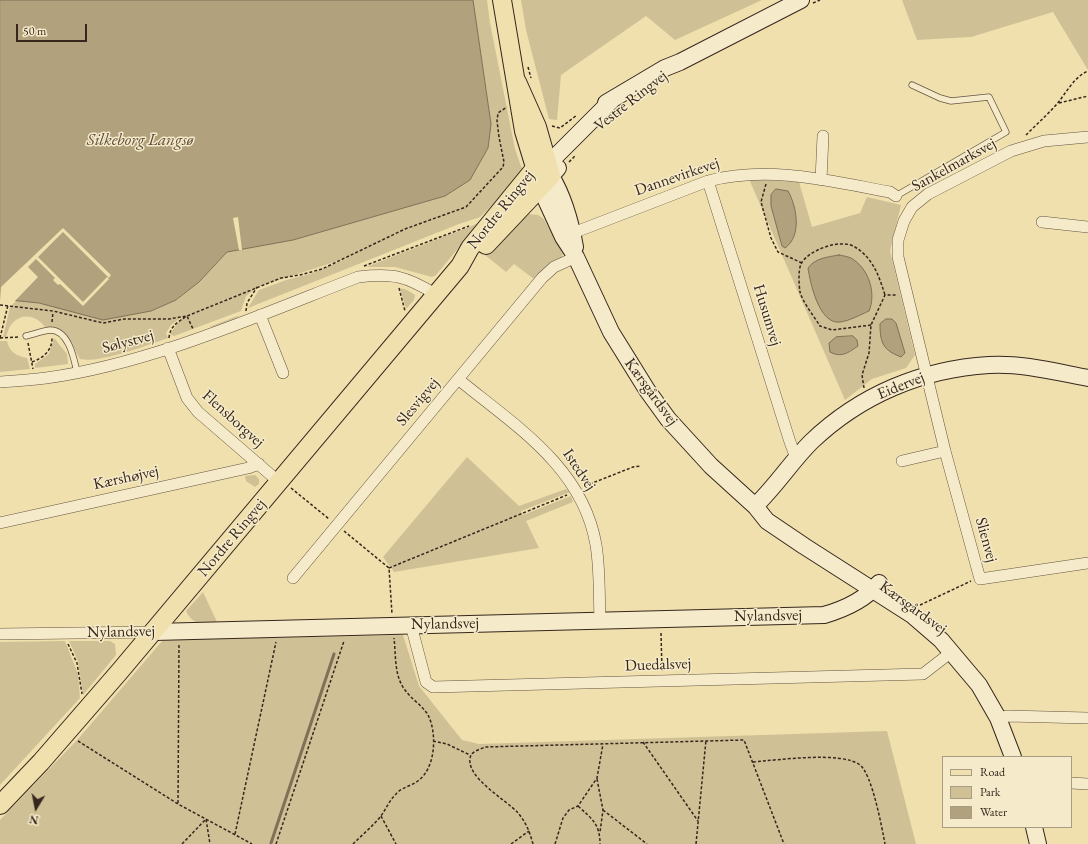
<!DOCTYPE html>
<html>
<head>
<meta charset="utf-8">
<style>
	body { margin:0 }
	#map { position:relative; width:1088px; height:844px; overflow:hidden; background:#f0e0ae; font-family:"EB Garamond",serif }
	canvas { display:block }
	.legend { position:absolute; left:942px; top:756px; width:130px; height:72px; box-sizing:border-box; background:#f5ebca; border:1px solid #a99c85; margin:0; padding:5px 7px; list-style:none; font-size:12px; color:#36261d }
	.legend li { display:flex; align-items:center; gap:8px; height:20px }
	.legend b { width:20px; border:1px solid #a99c85 }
	.north { position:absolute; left:16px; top:788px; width:40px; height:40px; -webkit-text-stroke:3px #f5ebca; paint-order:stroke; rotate:190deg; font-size:11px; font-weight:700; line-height:16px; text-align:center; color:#36261d }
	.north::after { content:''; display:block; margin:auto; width:14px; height:18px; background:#36261d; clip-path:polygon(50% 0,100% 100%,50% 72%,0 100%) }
	.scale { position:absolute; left:16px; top:24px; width:71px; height:18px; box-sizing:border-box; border:2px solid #36261d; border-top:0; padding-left:5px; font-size:12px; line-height:14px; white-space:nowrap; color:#36261d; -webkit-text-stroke:3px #f5ebca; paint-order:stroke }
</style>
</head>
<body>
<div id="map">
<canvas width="1088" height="844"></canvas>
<ul class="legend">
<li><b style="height:5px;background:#f0e0ae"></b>Road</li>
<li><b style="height:11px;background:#d0c095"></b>Park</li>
<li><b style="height:11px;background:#b1a17d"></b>Water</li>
</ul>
<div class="north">N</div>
<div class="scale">50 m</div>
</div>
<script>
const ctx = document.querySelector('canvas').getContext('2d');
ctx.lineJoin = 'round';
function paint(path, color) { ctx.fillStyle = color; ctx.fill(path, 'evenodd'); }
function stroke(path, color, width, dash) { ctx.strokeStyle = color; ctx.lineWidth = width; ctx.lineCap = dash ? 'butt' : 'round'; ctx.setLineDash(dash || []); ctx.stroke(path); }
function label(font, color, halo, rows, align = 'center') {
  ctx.font = font + ' "EB Garamond",serif'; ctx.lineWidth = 3; ctx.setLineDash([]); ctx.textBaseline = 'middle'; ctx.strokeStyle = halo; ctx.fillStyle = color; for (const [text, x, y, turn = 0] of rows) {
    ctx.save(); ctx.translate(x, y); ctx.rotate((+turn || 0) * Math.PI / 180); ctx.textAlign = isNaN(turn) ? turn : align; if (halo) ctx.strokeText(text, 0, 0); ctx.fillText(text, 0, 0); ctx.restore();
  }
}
const green = new Path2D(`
	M473,0H487L490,23L515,149L522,169L519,177L513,185L480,217L459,224L248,308L259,290L286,280L310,274L350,257L248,290L255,289L246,296L241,311L174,336L170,334L183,316L171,325L166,333L168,338C148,345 98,364 80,359L71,343L60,330L46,328C32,309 10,314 6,338L3,337L10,307L17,300L51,305L103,320L151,311L177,300L199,282L227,252L293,240L445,196L470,180L488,148L491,124Z
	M521,0H762L675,40L646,16L561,75L557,120L549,119L526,30Z
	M902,0H1088V70L1053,12L971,37L917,40Z
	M749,179L799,182L812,227L860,213L867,197L901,205L890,251L915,355L906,368L872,379L845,400Z
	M529,214L538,215L544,219L563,254L561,258L534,279L514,264L506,272L485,255L492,246Z
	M479,223L436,275L432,277L395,267H366Z
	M400,288L407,290L415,295L414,300L406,309Z
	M240,315C233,322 219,327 209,327Z
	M54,338L67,354L68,364L35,368V364L49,354Z
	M0,341H7C9,352 17,356 27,358L30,369L0,372Z
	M467,457L519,506L566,489L570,492L521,511L523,515L571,496L573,502L526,521L539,548L394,572L383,557Z
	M255,475L259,479V484L255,487L246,481L245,476Z
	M203,592L217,622C202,623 194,627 186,611Z
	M403,635L419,686L462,740L479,744L887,731L916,844H0V820L79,738L163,640Z
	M65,641L78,674L80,698L0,785V642Z
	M69,641H110L115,644L116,655L83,695L78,661Z`);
const water = new Path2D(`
	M0,0H473L491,124L488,148L470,180L445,196L293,240L227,252L199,282L176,300L151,311L103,320L39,303L0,299Z
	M776,189L788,191C797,207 802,236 785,248L782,246L771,206V195Z
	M839,255C844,256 851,257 854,260C870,271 876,295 869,311C860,315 849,321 840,322C819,325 810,282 808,268C815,258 828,257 839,255Z
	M886,319H892L896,323L905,353L901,357C883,350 880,343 880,324Z
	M853,336L857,340L858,346C848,353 841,358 830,352L829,343L836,337Z`);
const pier = new Path2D(`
	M238,217L242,250H239L233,218Z
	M63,228L111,275L109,278L63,232L38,257L83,302L107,277L109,279L83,306L60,284L58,285L53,280L55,278L36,259L28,267L38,277L14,302L0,301L1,287Z`);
const stream = new Path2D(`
	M271,843L334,654`);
const path = new Path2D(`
	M813,3L820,0
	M528,67L531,78
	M1059,103L1088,96
	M617,114L625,107
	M552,126L560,128L577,115
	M1026,135C1036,125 1047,115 1057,104C1066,93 1074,77 1088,71
	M569,162L576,155
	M766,184L761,202L771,238L778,252L802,263
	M364,266L469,226
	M399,288L405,311
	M0,305L53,311L103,323L124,319H169L187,316L193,329
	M246,311L247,303L257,287
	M52,322L53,312
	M871,325L832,330L820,326C814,316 803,303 800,292C799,285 798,271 801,264C808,250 841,238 855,247C873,258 879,276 885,295
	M0,338L20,337
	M0,338L8,305
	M169,338C170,326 178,322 187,316L281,278L300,275L322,269L405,229L466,207L503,167L504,162L499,137L497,121L498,113L507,107
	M28,343L33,369
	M32,362C43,358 52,351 52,338
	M864,388L862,375L869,353L871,325L885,295H896
	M585,486L633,467L641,466
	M291,488L329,519
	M344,531L389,568L392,614
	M389,568L567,495
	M920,605L971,581
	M661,633L662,671
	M68,644L77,663L82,694
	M78,741L178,804L252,844
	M433,741L447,744L470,755
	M643,742L698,821
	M753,762C778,760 842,751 860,765C872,774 882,828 885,844
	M597,779L603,810L600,832
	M178,803L179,643
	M578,806C592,819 600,824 600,844
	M603,810L647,844
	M381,816L396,844
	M235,834L276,642
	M182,844L206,819L210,844
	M276,844L344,641
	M353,844C362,835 373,826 381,816C386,809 389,801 396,794C402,787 412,786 419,780C436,767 437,732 428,715C422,705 411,699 405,690C394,676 396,655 394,638
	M511,844L529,831
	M533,844C530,833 526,822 518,813C507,800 462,776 471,755C473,751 481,749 485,747L744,740L784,844
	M555,844L563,818L569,810L578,806L597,778L603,744
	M696,844L706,740`);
const lane = new Path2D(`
	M896,196L1006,132L989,97L951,101L940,98L912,85
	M26,336C34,334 42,331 50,330C69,330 74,359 77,372`);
const street = new Path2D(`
	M1088,137L1044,141L1011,151L928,194L912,207L904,221L898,240V257L945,451L980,579L1088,563
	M821,180L823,136
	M708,181L790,442L796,458
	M1042,222L1088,227
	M573,233L708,181C769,165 830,181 890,192L896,196
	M260,315L283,373
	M168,348L187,398L198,412L279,482
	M458,379C514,425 583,467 596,545C600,569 599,595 600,620
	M0,382C15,381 30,380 46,378C150,364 260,315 358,277C393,273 406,276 435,294
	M902,461L945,451
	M0,523L248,468L259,464
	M293,578L542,278L554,267L576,257
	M411,625L426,682L433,687L923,674L945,657
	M0,634L154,632
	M998,718L1008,716L1088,718
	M1071,783L1088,784`);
const secondary = new Path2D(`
	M614,98L556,156L548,165L540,187L563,237L576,257L611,332L647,390L668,419L711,466L755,506L767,521L804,546L912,615L941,640L979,685L998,718L1013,757
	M606,103L665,68L680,62L801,0
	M558,168L551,176C563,196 571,224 575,247
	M755,506C776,486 791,462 811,442C860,395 922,369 989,365C1022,363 1056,372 1088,378
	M154,632L824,615C845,609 865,600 879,583
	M1034,827L1038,844`);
const primary = new Path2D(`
	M502,0L524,131L538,177
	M486,245L551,176L537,127L517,82
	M0,805L41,762L120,671L460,266L470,248L545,156`);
const streetNames = [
	["Vestre Ringvej",631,101,-38],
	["Sankelmarksvej",954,165,-29],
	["Dannevirkevej",677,177,-19],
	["Nordre Ringvej",501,210,-51],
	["Husumvej",767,315,73],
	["Sølystvej",128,342,-15],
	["Eidervej",901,386,-22],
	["Kærsgårdsvej",651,392,54],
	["Slesvigvej",418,402,-50],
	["Flensborgvej",233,419,42],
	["Istedvej",579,470,56],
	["Kærshøjvej",126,478,-12],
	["Nordre Ringvej",232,538,-50],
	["Slienvej",986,540,75],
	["Kærsgårdsvej",913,608,36],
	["Nylandsvej",768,616,-1],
	["Nylandsvej",445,624,-1],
	["Nylandsvej",121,632,-1],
	["Duedalsvej",658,665,-2]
];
const waterNames = [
	["Silkeborg Langsø",140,140]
];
paint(green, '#d0c095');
paint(water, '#b1a17d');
stroke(water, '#807057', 1);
paint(pier, '#f0e0ae');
stroke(stream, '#807057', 3);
stroke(lane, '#645441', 7);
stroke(street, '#645441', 12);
stroke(secondary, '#36261d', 18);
stroke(primary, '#36261d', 20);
stroke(path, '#36261d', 1.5, [3, 2]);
stroke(lane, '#f5ebca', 5.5);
stroke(street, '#f5ebca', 11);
stroke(secondary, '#f5ebca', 16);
stroke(primary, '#f0e0ae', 18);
label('16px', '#36261d', '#f5ebca', streetNames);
label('italic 17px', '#5b4b3a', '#f5ebca', waterNames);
</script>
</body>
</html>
